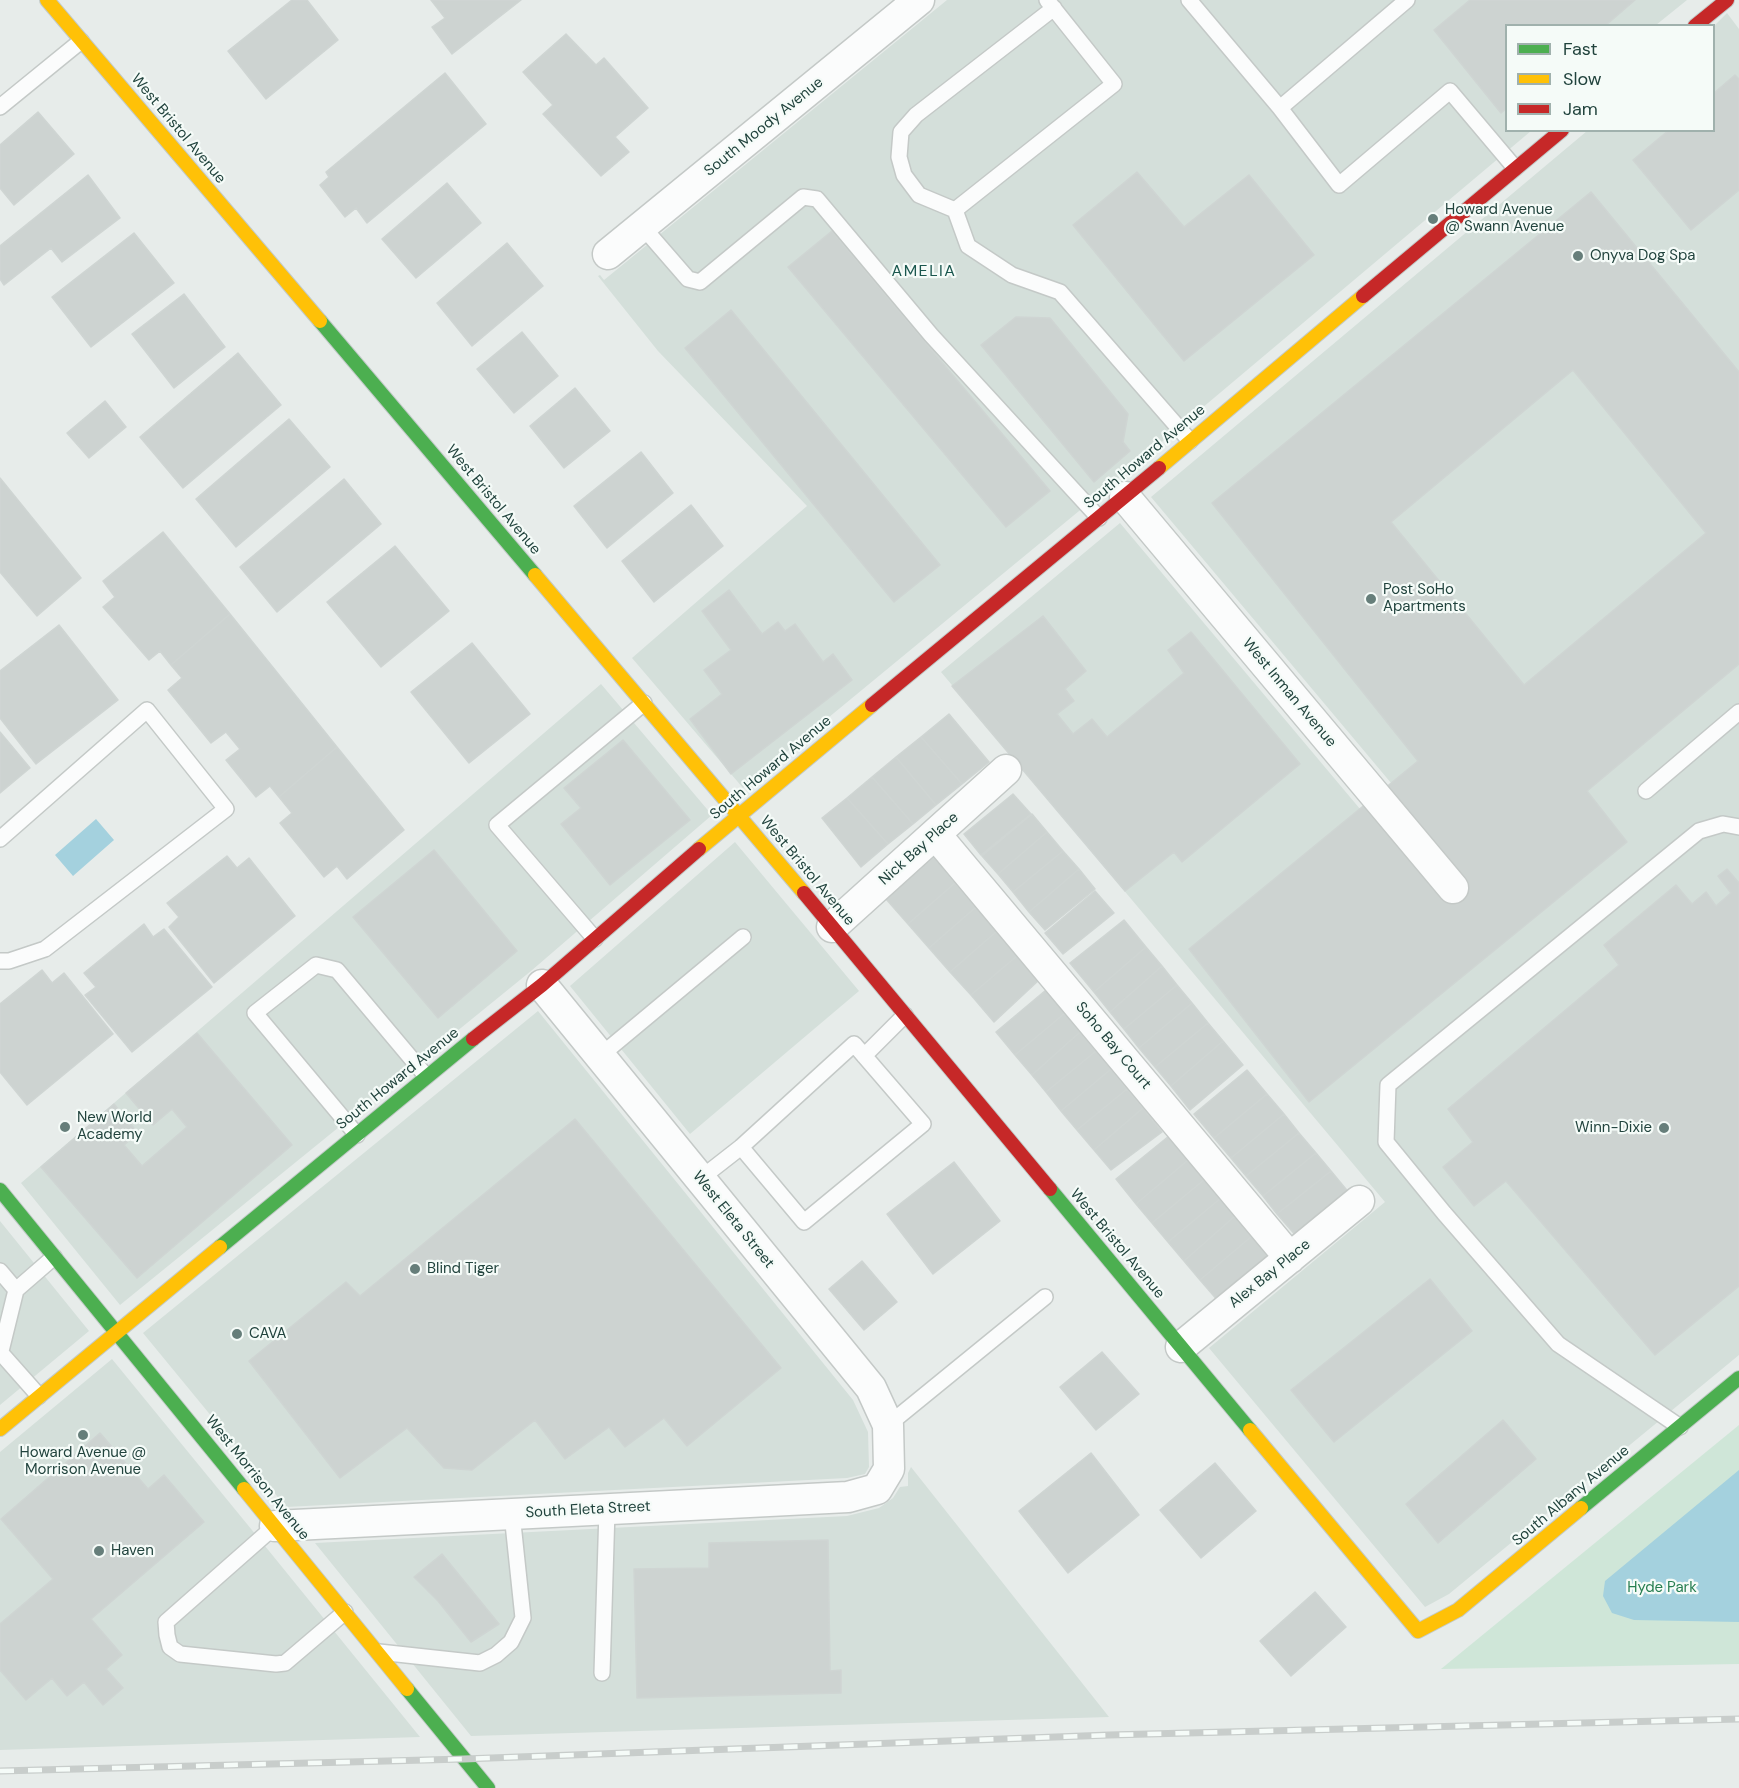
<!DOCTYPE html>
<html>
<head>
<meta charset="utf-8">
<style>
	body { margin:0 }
	#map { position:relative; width:1739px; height:1788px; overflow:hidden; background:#e7ecea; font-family:"DM Sans",sans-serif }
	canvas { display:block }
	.legend { position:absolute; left:1505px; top:24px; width:210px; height:108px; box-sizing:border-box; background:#f5fbf8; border:2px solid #a0b1ad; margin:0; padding:8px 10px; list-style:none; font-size:18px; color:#21433d }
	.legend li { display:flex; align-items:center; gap:12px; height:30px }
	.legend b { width:30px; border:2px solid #a0b1ad }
</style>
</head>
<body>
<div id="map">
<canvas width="1739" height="1788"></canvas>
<ul class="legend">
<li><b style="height:8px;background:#4caf50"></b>Fast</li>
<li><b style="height:8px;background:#ffc107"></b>Slow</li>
<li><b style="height:8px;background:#c62828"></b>Jam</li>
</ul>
</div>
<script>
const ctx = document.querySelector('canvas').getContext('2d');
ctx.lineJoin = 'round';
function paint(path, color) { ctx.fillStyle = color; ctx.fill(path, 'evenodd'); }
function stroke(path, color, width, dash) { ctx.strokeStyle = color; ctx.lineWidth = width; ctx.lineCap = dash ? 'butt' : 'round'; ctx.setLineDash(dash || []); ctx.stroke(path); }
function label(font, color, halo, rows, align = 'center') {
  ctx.font = font + ' "DM Sans",sans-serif'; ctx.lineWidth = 4.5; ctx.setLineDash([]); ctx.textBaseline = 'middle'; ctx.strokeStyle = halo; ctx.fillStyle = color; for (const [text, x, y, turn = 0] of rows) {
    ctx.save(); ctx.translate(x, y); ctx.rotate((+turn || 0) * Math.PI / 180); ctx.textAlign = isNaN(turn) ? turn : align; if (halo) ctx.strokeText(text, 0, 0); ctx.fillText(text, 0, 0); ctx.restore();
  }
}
const built = new Path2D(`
	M947,0H1687L1656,25L1506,26V130L1531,131L1113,483L743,788L632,658L807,506L658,351L598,276L600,275L604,280Z
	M1727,13L1739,29V1355L1449,1594L1425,1607L1209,1348L1385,1202L941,672L1120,523L1449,915L1480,889L1151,497L1587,131L1714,130V26Z
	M601,684L712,815L531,971L120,1305L21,1183Z
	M735,842L859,991L690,1134L570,986Z
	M538,1011L853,1400L868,1432L869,1467L865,1474L847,1478L286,1507L143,1333Z
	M0,1221L89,1331L0,1405Z
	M112,1359L256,1535L255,1546H265L420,1737L0,1750V1452Z
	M911,1467L1109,1717L471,1736L315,1543L847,1516L879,1508L893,1498L900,1487L908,1486V1473Z`);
const green = new Path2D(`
	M1739,1425V1664L1441,1669Z`);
const water = new Path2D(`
	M96,819L114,840L73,876L55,855Z
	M1739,1470V1622L1634,1620L1612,1613L1603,1596L1605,1581Z`);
const building = new Path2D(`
	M292,0H307L338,40L266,99L228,51Z
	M431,0H521L452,54L432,27L445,18Z
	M1470,0H1635L1605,26H1506V109L1501,113L1434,30Z
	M566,34L596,65L604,58L648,108L615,137L629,152L601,176L543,114L553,105L523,72Z
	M445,73L486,124L367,223L356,208L345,217L320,185L329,177L326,172Z
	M1735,75L1739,79V190L1691,230L1633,160L1669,130H1714V93Z
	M38,112L74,154L14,205L0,188V145Z
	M1137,172L1184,227L1249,175L1314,255L1184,361L1073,225Z
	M88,175L120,218L62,262L51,248L4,285L0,279V246Z
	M447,183L481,223L416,278L382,239Z
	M1591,192L1739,372V664L1587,791L1627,842L1309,1102L1189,949L1418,761L1212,503ZM1573,370L1706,533L1524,685L1391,522Z
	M832,231L1050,491L1006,527L788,267Z
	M134,233L174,283L91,347L52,297Z
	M507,243L543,286L472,346L437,303Z
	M184,294L225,347L174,388L132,334Z
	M731,310L940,565L894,602L685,348Z
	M1016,317L1050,318L1128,414L1123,442L1130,451L1094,482L981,345Z
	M522,332L558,376L514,413L477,369Z
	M238,353L281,405L183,488L140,437Z
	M575,388L610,431L564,468L530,426Z
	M105,401L126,427L89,458L67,433Z
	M289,419L330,467L236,547L196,499Z
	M641,452L673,493L607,548L574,506Z
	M0,478L81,578L37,616L0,572Z
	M344,479L381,524L277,612L240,567Z
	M691,505L723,546L654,602L622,561Z
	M163,532L230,614L171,665L160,651L149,660L103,607L115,597L103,581Z
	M395,546L449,611L381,667L327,602Z
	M729,590L762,634L778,622L785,631L795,624L823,662L833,654L852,680L731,774L690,719L722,694L704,670L731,650L702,611Z
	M230,614L337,747L279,797L270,786L256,797L226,760L240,749L226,732L211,743L168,690L182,678L171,665Z
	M1043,616L1086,671L1065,689L1074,701L1057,714L1073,734L1092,719L1107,737L1184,673L1168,650L1191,632L1300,764L1182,862L1174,852L1125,891L952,686Z
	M59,625L118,700L36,764L0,718V671Z
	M472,643L530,714L469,763L411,692Z
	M949,714L989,762L962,784L921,737Z
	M0,732L30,768L0,793Z
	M921,737L962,784L936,805L896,757Z
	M623,740L690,820L610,885L561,824L581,808L564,788Z
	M337,747L404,830L347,879L337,866L324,877L280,823L292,813L279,797Z
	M896,757L936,805L913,824L872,777Z
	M872,777L913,824L888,844L847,798Z
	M1013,794L1031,814L981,855L964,834Z
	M847,798L888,844L861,867L822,818Z
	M1032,814L1047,832L998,874L982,856Z
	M1047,832L1063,851L1013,892L998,874Z
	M434,850L517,951L438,1018L353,917Z
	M1063,851L1079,869L1029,912L1013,892Z
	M227,856L237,868L249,858L295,916L214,983L169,927L179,917L167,903Z
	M934,857L955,883L908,924L886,899Z
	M1079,869L1095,889L1045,930L1029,912Z
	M1727,869L1739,883V1286L1655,1355L1506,1181L1474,1206L1443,1167L1473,1142L1448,1109L1619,965L1604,945L1676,885L1692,904L1706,892L1716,906L1731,893L1718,876Z
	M955,883L976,907L929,948L908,924Z
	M1095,891L1114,913L1063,954L1045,933Z
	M976,907L997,931L950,972L929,948Z
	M1124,920L1146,947L1094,992L1070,963Z
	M144,924L153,937L164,929L212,987L132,1052L85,995L96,987L84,973Z
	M997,931L1018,955L971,995L950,972Z
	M1146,947L1162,966L1110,1012L1094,992Z
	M1018,955L1039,980L994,1022L971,995Z
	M1162,966L1177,985L1124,1029L1110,1012Z
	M42,970L52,983L64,973L113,1034L27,1105L0,1072V1004Z
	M1177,985L1192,1003L1139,1048L1124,1029Z
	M1046,990L1065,1013L1015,1055L996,1032Z
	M1192,1003L1208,1023L1155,1067L1139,1048Z
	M1065,1013L1080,1032L1032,1075L1015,1055Z
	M1208,1023L1223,1041L1171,1086L1155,1067Z
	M1080,1032L1096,1051L1046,1092L1032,1075Z
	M197,1033L292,1145L137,1278L41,1167L114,1104L138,1133L124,1145L142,1166L187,1127L172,1109L153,1125L126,1093Z
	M1223,1041L1243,1065L1190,1110L1171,1086Z
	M1096,1051L1111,1069L1061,1111L1046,1092Z
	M1111,1069L1127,1089L1077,1130L1061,1111Z
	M1247,1070L1267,1094L1214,1138L1194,1114Z
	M1127,1089L1143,1108L1094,1150L1077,1130Z
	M1267,1094L1284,1114L1231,1158L1214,1138Z
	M1143,1108L1162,1132L1111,1170L1094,1150Z
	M1284,1114L1299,1133L1246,1176L1231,1158Z
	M575,1119L781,1368L687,1446L664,1418L625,1447L609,1427L565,1459L535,1420L472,1470L444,1468L407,1428L340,1478L249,1361L346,1282L360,1296Z
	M1299,1133L1316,1153L1263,1196L1246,1176Z
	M1169,1136L1188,1160L1136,1204L1116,1179Z
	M1316,1153L1331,1171L1277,1214L1263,1196Z
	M1188,1160L1205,1179L1152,1223L1136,1204Z
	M954,1162L1000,1221L933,1274L887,1214Z
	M1331,1171L1350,1194L1298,1238L1277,1214Z
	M1205,1179L1221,1198L1168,1242L1152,1223Z
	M1221,1198L1235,1216L1184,1261L1168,1242Z
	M1235,1216L1252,1236L1200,1280L1184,1261Z
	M1252,1236L1271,1259L1219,1302L1200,1280Z
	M862,1261L897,1302L864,1330L829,1289Z
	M1430,1279L1472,1331L1334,1442L1291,1390Z
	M1102,1352L1139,1394L1096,1430L1060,1387Z
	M1503,1420L1536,1459L1438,1543L1406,1504Z
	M100,1433L148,1489L164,1475L204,1522L91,1619L122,1655L106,1669L123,1688L103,1705L84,1682L67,1696L52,1678L26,1700L0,1670V1624L53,1579L1,1519Z
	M1091,1453L1139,1515L1068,1573L1019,1511Z
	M1215,1463L1256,1511L1201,1558L1160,1510Z
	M828,1540L830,1671L841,1670V1693L637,1698L634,1569L709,1568V1543Z
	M442,1554L499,1624L471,1642L438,1601L414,1577Z
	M1315,1592L1346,1627L1291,1676L1260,1641Z`);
const lane = new Path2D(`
	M1047,0L1114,84L955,210L968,246L1012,275L1060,292L1190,441
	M1189,0L1280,108L1407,0
	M0,107L81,41
	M1280,108L1339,185L1450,91L1515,168
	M955,210L919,195L904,175L899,157L901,132L916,115L1054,8
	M642,226L688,279L700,282L803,197L817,199L931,335L1099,518
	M1646,791L1739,712
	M0,839L147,710L226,809L45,949L9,961H0
	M595,939L497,825L644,703
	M600,1056L743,937
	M864,1056L905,1015
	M357,1135L255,1013L316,965L337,970L426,1076
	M700,1179L741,1147L854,1044L923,1124L804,1222L741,1147
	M0,1271L16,1290
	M1,1351L16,1290L54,1257
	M0,1352L39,1396
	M888,1425L1045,1297
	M1680,1427L1558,1344L1444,1213L1386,1142L1388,1085L1699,831L1723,824L1739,827
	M275,1526L166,1622L167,1635L170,1647L180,1654L276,1664L285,1663L345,1612
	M379,1652L480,1663L496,1655L511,1642L523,1618L512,1514
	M602,1673L607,1510`);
const street = new Path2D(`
	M608,254L919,0
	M1125,497L1453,888
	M936,835L1290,1258
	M832,927L1006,770
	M1181,1347L1359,1201
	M275,1526L848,1497L877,1489L889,1469L888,1425L871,1388L542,985`);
const fast = new Path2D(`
	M320,321L535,575
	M1050,1189L1250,1430
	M0,1190L244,1489
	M220,1247L473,1039
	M1581,1508L1739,1378
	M407,1689L488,1788`);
const slow = new Path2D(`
	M47,0L320,321
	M1159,468L1363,296
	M535,575L804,893
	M699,849L872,705
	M0,1429L220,1247
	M1250,1430L1418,1631L1458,1610L1581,1508
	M244,1489L407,1689`);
const jam = new Path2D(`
	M1695,26L1727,0
	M1363,296L1562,130
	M872,705L1159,468
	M804,893L1050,1189
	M473,1039L542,985L699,849`);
const rail = new Path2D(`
	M0,1771L464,1759L1109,1735L1739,1719`);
const markers = [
	[1433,219,6,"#667e7a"],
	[1578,256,6,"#667e7a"],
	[1371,599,6,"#667e7a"],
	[65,1127,6,"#667e7a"],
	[1664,1128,6,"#667e7a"],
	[415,1269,6,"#667e7a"],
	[237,1334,6,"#667e7a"],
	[83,1435,6,"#667e7a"],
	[99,1551,6,"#667e7a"]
];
const streetNames = [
	["South Moody Avenue",764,127,-39],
	["West Bristol Avenue",178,129,50],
	["South Howard Avenue",1145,457,-40],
	["West Bristol Avenue",493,500,50],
	["West Inman Avenue",1289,693,50],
	["South Howard Avenue",771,768,-40],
	["Nick Bay Place",919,849,-42],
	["West Bristol Avenue",807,871,50],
	["Soho Bay Court",1113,1046,50],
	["South Howard Avenue",398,1079,-39],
	["West Eleta Street",733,1220,51],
	["West Bristol Avenue",1117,1244,50],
	["Alex Bay Place",1270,1274,-39],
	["West Morrison Avenue",257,1478,51],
	["South Albany Avenue",1571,1496,-40],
	["South Eleta Street",588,1510,-3]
];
const poiNames = [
	["Howard Avenue",1445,210],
	["@ Swann Avenue",1445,227],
	["Onyva Dog Spa",1590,256],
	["Post SoHo",1383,590],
	["Apartments",1383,607],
	["New World",77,1118],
	["Academy",77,1135],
	["Winn-Dixie",1652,1128,"right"],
	["Blind Tiger",427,1269],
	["CAVA",249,1334],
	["Howard Avenue @",83,1453,"center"],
	["Morrison Avenue",83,1470,"center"],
	["Haven",111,1551]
];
const parkNames = [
	["Hyde Park",1662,1588]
];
const neighbourhoodNames = [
	["AMELIA",924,272]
];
paint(built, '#d4dfda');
paint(green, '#cfe6d8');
paint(water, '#a4d1de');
paint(building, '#cdd3d1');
stroke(building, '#cfd5d3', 1.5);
stroke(lane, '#c4c9c7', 18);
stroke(street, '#c4c9c7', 33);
stroke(fast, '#c2cac8', 16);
stroke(slow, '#c2cac8', 16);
stroke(jam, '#c2cac8', 16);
stroke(lane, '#fbfcfc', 15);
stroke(street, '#fbfcfc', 30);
stroke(fast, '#4caf50', 14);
stroke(slow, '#ffc107', 14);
stroke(jam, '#c62828', 14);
stroke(rail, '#c8cdcb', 7);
stroke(rail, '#f5fbf8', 4.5, [14]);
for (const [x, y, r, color] of markers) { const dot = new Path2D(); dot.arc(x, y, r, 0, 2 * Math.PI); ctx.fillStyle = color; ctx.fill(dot); stroke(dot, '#f5fbf8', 2); }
label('15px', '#21433d', '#f5fbf8', streetNames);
label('15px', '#21433d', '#f5fbf8', poiNames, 'left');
label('15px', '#267e50', '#f5fbf8', parkNames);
ctx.letterSpacing = '1.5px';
label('16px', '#1a574e', '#f5fbf8', neighbourhoodNames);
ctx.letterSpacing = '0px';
</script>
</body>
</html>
